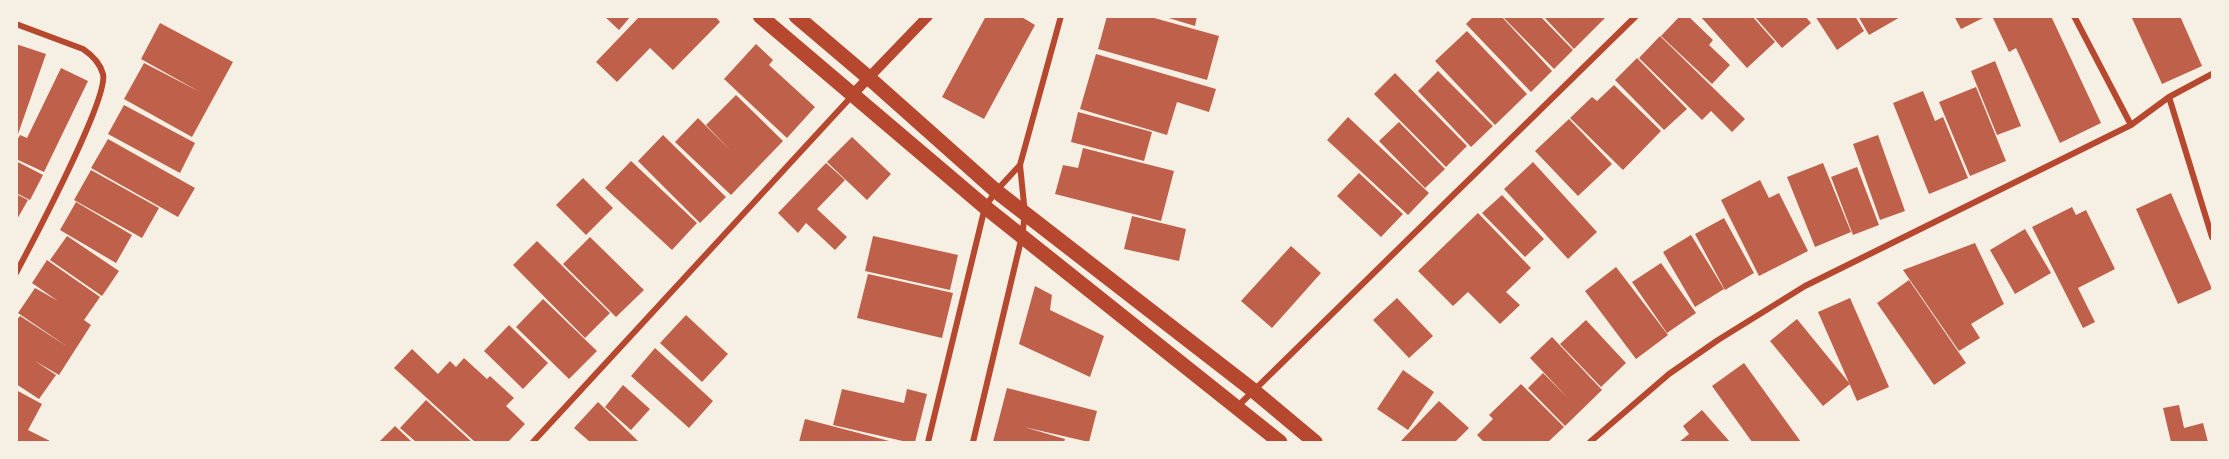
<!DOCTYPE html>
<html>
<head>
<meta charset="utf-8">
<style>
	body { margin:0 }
	#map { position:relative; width:2229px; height:459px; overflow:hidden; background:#f6efe4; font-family:"Work Sans",sans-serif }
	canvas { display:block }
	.frame { position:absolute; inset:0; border:18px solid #f6efe4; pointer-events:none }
</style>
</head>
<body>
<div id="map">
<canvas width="2229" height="459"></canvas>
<div class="frame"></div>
</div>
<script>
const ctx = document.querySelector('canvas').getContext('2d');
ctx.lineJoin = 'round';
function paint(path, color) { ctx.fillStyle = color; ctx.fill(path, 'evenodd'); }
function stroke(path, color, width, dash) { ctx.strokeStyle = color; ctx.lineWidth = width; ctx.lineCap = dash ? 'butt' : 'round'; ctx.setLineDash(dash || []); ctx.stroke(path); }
const building = new Path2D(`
	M604,16H631L619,30Z
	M640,16H715L720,22L673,70L650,48L617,82L596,62Z
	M986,16H1020L1035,25L984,119L942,97Z
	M1107,16H1147L1219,36L1207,80L1098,49Z
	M1162,16H1197L1195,26Z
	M1474,16H1501L1552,71L1531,92L1466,24Z
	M1502,16H1540L1573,50L1554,69Z
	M1543,16H1607L1574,49Z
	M1680,16H1688L1713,40L1709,45L1730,65L1712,84L1661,36Z
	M1700,16H1752L1775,42L1747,68Z
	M1754,16H1805L1811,23L1782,48Z
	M1815,16H1855L1864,31L1837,50Z
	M1858,16H1902L1869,35Z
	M1954,16H1987L1961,29Z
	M1992,16H2051L2101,123L2060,143L2016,48L2009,52Z
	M2131,16H2180L2202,66L2162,84Z
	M160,23L233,62L192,137L124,99L144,63L200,92L141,59Z
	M1467,31L1527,94L1495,125L1435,61Z
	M1660,36L1745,119L1732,132L1711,111L1702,120L1639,58Z
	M16,44L46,54L17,137H16Z
	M756,44L773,60L769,65L815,107L787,138L724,79Z
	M1096,54L1216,89L1209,112L1177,102L1167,135L1080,109Z
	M1637,58L1687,109L1664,130L1615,80Z
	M1995,61L2021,126L1997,135L1971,71Z
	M61,68L88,81L44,172L16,159V142L20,135L27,138Z
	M1438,71L1493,126L1471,147L1418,91Z
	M1395,73L1467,146L1446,167L1374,94Z
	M1614,85L1661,131L1623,170L1570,118L1592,97L1597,101Z
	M1976,87L2006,161L1970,176L1939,102Z
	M1923,91L1935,121L1943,117L1968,178L1929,194L1893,103Z
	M736,95L783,141L731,195L675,142L698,118L731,151L706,125Z
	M124,105L195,143L180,173L108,134Z
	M1078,112L1152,132L1144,161L1071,142Z
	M1348,117L1429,193L1408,215L1327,140Z
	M1569,119L1612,164L1578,196L1535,151Z
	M1399,122L1445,169L1425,188L1379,141Z
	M663,135L726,197L700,223L638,161Z
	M1878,135L1905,211L1880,220L1853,144Z
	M852,137L891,174L867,200L827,162Z
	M108,139L195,188L178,217L91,168Z
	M1083,148L1174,171L1161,221L1055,194L1063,165L1078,168Z
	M16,161L43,175L30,200L16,193Z
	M631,161L697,223L672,250L605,188Z
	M1533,162L1597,232L1568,259L1504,189Z
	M826,163L845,180L817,209L847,237L835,250L806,223L798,233L778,213Z
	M1823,163L1851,232L1815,247L1787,177Z
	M1857,167L1879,225L1853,235L1831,177Z
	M91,170L159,208L142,238L74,200Z
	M1359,173L1403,214L1381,237L1337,196Z
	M583,178L613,208L586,235L556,205Z
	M1760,180L1769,198L1779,193L1808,251L1759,276L1721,200Z
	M2171,193L2212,289L2178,304L2136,209Z
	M16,194L28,200L16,221Z
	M1502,195L1544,239L1525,257L1482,213Z
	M76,202L132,235L116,263L60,230Z
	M2072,207L2076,215L2086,210L2115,269L2078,288L2095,322L2083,328L2032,227Z
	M1478,213L1531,268L1506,292L1520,305L1500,324L1468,292L1453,306L1418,271Z
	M1132,216L1186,229L1179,261L1124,249Z
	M1724,218L1754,273L1725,290L1695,234Z
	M2025,229L2051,273L2015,294L1990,250Z
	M1691,235L1724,289L1695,307L1663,252Z
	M67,236L119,271L102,296L50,260Z
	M873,236L958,255L950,290L865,271Z
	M590,237L644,290L616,317L563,264Z
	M537,241L610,313L585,338L513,265Z
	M1975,243L2004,304L1971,324L1980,338L1959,351L1903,270Z
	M1291,246L1321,273L1272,328L1241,301Z
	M47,260L100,297L84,320L91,325L59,375L35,361L56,375L39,399L16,384V321L20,316L68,347L18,313L35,288L58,301L32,283Z
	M1661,263L1696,313L1667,333L1632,282Z
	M1616,267L1668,335L1636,359L1585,291Z
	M868,274L953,293L942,338L857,318Z
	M1909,280L1966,363L1934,385L1877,303Z
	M1035,286L1052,295L1050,310L1104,336L1090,377L1019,344Z
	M1397,298L1433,336L1409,358L1373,320Z
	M1850,298L1889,387L1857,401L1818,312Z
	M543,299L597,351L569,379L516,327Z
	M686,315L728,354L702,382L660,343Z
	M1797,319L1850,384L1823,406L1770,341Z
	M1586,320L1626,363L1601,387L1560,344Z
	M509,325L548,363L523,389L484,351Z
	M1552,337L1602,390L1565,426L1528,388L1543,373L1568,398L1530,358Z
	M655,348L713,401L689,428L631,376Z
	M412,349L438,374L450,361L456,367L464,358L487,379L490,376L514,398L506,406L525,424L508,442H475L394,368Z
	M1744,363L1801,442H1752L1712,386Z
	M1403,370L1434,392L1408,430L1377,409Z
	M1521,384L1564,427L1548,442H1484L1477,435L1493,419L1489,415Z
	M623,385L650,409L631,430L605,407Z
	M1007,388L1097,411L1089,442L1024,427L1065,439L1064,442H993Z
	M842,389L904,403L907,389L927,394L915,442H907L833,425Z
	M16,390L42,404L28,430L52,442H16Z
	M426,400L472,442H416L400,428Z
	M1439,401L1469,428L1455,442H1400Z
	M598,402L639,442H590L574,428Z
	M2179,405L2184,428L2203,423L2208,442H2171L2163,408Z
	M1702,410L1730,442H1679L1689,434L1683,426Z
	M805,419L893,442H799Z
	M395,426L412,442H379Z`);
const minor = new Path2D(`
	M2074,16L2131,125
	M16,24L83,49C92,55 100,63 103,74C109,98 32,243 16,273
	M2169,97L2212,237
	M1238,406L1636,16
	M533,442L852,96
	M928,442L985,207L996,191L1020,165
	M973,442L1022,236L1025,214L1020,165L1061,16
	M1590,442L1669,374L1718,340L1805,286L2131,125L2169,97L2212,74`);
const tertiary = new Path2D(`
	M853,94L928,16`);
const primary = new Path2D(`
	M760,16L985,207L1280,442
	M796,16L869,78L996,191L1254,391L1315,442`);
paint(building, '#bf614a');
stroke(minor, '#b5482f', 6);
stroke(tertiary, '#b5482f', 10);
stroke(primary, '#b5482f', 15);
</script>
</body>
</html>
